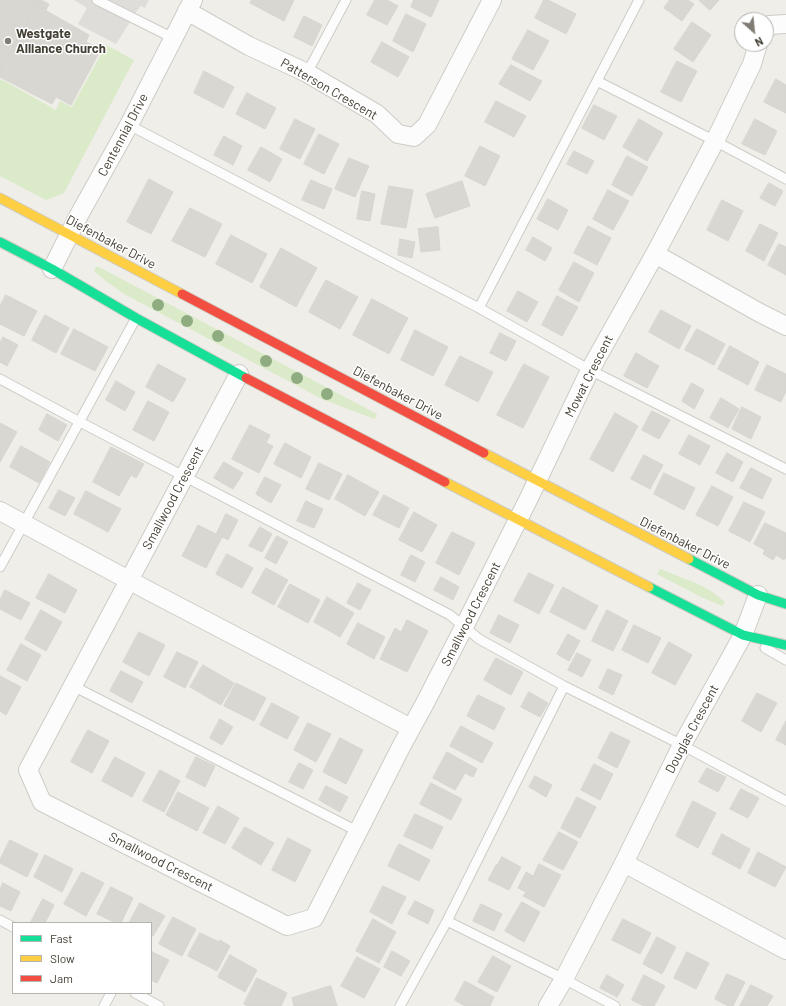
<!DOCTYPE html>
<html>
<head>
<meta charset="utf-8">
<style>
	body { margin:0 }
	#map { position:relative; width:786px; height:1006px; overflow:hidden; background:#efeee9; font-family:Barlow,sans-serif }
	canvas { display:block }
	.legend { position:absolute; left:12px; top:922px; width:140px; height:72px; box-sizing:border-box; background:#fff; border:1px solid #b5b3ae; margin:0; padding:5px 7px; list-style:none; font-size:12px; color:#454035 }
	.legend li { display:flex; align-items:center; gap:8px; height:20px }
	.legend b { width:20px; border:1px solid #b5b3ae }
	.north { position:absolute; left:734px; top:12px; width:40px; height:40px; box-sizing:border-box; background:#fff; border:1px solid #b5b3ae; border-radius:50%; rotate:153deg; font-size:11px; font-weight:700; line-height:16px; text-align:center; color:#454035 }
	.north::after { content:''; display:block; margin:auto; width:14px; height:18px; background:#807d74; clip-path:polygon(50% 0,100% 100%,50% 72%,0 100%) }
</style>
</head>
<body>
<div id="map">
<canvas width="786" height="1006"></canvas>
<ul class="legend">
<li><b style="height:5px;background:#16e098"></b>Fast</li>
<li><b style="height:5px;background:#ffcf43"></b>Slow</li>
<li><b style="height:5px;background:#f24e42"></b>Jam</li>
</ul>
<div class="north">N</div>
</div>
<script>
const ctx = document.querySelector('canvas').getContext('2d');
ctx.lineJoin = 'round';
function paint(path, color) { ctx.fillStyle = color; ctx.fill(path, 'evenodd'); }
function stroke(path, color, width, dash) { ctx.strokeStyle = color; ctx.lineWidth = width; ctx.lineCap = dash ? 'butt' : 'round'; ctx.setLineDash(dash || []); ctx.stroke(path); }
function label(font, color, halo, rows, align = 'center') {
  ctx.font = font + ' Barlow,sans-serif'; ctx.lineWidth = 3; ctx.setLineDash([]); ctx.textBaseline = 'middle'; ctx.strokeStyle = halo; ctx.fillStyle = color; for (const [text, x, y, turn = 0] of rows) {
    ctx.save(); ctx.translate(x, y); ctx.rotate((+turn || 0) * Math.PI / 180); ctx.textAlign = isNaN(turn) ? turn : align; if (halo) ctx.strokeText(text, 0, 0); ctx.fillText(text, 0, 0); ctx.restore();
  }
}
const green = new Path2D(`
	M106,45L134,60L64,193L46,200L0,176V81L1,79L56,110L60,101L72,107Z
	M97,266L377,414L375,419L324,400L124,294L106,281L94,271Z
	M660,569L698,584L711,591L725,602L722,606L701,597L657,574Z`);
const parking = new Path2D(`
	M74,0H149L145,8L140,6L116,44L78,24L87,8Z`);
const building = new Path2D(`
	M0,0H41L49,4L46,10L36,5L0,71Z
	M252,0H294L284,21L250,3Z
	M375,0H387L398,6L387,25L367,15Z
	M414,0H439L431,17L411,7Z
	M544,0H548L576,14L566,34L535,18Z
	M670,0H688L694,4L682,21L664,8Z
	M699,0H719L710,10Z
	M36,5L89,35L86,42L101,49L71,105L56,97L52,104L0,77V71Z
	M406,14L426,24L413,52L393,41Z
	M304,16L322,25L312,46L294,37Z
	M692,22L711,35L693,62L674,49Z
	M528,30L549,41L533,70L512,59Z
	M382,42L409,57L398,77L371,62Z
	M677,61L697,71L681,102L661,92Z
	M511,65L542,81L530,101L499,84Z
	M204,71L234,87L223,108L194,93Z
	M776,79L786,85V113L764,102Z
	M247,93L276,108L265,129L236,114Z
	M496,101L526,116L514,137L485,122Z
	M594,105L617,116L604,140L582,128Z
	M295,119L315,129L300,159L280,149Z
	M639,119L663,133L647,161L623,147Z
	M755,119L777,131L765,155L742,144Z
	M319,134L339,144L324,174L304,164Z
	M224,136L242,146L233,165L214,155Z
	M480,146L500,156L485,186L465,176Z
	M261,147L282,159L270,182L248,170Z
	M574,151L594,161L587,174L567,164Z
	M627,156L648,167L632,196L612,185Z
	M349,158L369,166L355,197L335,189Z
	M149,179L173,192L151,234L127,222Z
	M311,180L332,189L324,209L302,200Z
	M462,181L470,206L435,218L426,194Z
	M769,183L783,191L775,206L760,198Z
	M389,186L413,190L406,228L381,224Z
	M608,190L629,201L613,230L593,219Z
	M362,191L375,194L370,221L357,219Z
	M548,199L568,210L558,230L537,219Z
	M722,200L743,211L728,241L707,230Z
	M190,208L222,224L205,257L172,241Z
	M760,224L778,233L764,261L746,251Z
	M588,226L611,238L597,265L574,253Z
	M438,227L440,250L421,252L418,229Z
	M231,235L267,254L252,283L216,264Z
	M533,237L552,248L545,261L526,250Z
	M400,239L415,242L412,258L398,255Z
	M779,244L786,247V275L768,265Z
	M281,248L317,268L296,307L260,287Z
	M574,262L594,273L579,302L559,290Z
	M326,280L358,297L340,329L309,312Z
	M518,291L538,302L527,322L507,311Z
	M6,295L37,311L24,336L0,324V306Z
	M557,296L578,307L562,336L542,325Z
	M372,299L408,318L389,354L353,335Z
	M661,310L691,326L679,349L649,332Z
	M45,315L69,328L56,353L32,340Z
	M74,329L108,347L95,371L61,354Z
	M697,329L725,344L714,365L685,350Z
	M415,330L448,347L433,376L401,360Z
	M500,333L516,341L506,361L490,353Z
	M3,337L18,345L7,366L0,362V343Z
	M730,346L759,362L748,385L718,369Z
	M636,353L659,366L647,388L624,376Z
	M460,356L493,372L478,402L445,385Z
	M158,364L186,379L173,402L146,387Z
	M524,364L549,377L523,428L497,415Z
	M767,365L786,374V391L781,402L755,390Z
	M116,381L135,392L125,411L106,400Z
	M692,383L704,390L694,409L682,401Z
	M721,398L739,409L728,428L710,418Z
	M148,401L169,412L154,441L133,430Z
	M742,407L761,417L751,439L732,429Z
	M652,411L670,420L659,439L642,430Z
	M615,413L638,426L613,472L590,459Z
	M47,414L67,425L58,441L39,430Z
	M0,423L17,432L0,462Z
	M250,425L270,435L266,443L273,446L259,473L232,459Z
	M689,435L710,446L700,465L679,454Z
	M285,443L311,457L301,478L274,464Z
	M21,446L50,462L39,483L10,467Z
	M111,447L144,464L136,478L131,475L119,496L93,482Z
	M727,453L743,462L733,482L716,473Z
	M644,455L663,465L650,489L631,479Z
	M224,462L243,473L233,489L214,478Z
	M319,463L342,474L329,500L306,489Z
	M751,468L772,479L762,499L740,488Z
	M664,473L695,488L684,510L654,494Z
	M348,475L379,492L365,516L335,499Z
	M265,477L281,485L271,503L256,494Z
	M712,486L733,497L718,526L696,515Z
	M59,490L75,498L65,516L49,508Z
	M86,491L121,509L108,532L74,514Z
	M384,495L409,508L399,528L373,515Z
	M306,501L323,509L314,528L297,521Z
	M744,502L765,512L750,542L729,531Z
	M414,512L437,525L422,552L399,540Z
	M226,514L238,520L228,540L222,537L206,568L182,556L198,525L216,534Z
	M765,523L786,533V557L784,560L776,555L773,560L763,554L765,550L754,544Z
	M260,527L272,534L262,552L249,546Z
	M452,532L475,543L459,575L436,563Z
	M277,536L288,542L276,564L265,558Z
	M227,554L253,568L242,588L216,574Z
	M411,555L425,562L415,582L401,575Z
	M266,568L288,580L274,605L252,593Z
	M529,573L554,585L539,614L514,601Z
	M49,574L77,590L65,613L36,598Z
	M441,577L459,587L453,600L434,590Z
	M358,583L371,590L360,610L347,603Z
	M290,584L320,600L308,623L278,607Z
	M563,587L598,606L585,630L550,612Z
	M5,590L30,603L21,620L0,609V600Z
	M327,597L354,613L340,637L314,622Z
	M41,610L62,622L46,651L25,639Z
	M607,610L628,621L613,651L592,641Z
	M499,615L519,625L510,643L490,633Z
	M407,620L428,631L407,672L380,659L395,628L401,632Z
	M358,623L385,637L374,659L347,644Z
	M634,625L661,638L648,663L622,650Z
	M139,632L165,645L149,676L123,662Z
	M568,634L580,641L569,661L557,654Z
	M669,642L692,655L675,685L652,673Z
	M21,644L41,655L27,681L7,670Z
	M177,652L198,662L185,688L164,677Z
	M577,653L591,660L582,677L568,670Z
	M496,658L523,672L511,695L484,680Z
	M203,665L234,683L221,705L190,687Z
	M608,669L622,675L613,695L599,688Z
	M121,671L143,682L132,703L110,691Z
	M0,676L21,687L6,715L0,711Z
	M236,683L266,698L254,721L224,706Z
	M529,692L548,703L540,717L521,707Z
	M757,693L777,703L761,732L742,721Z
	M478,695L505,708L494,730L467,716Z
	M272,703L299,717L287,739L260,725Z
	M220,719L233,727L222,745L210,738Z
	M786,721V745L776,740Z
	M308,723L331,734L316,762L294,750Z
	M461,726L493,743L482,763L450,746Z
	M88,730L109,741L92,773L71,762Z
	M611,732L630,741L617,768L598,758Z
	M340,738L363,750L346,784L323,772Z
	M447,752L477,769L473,777L465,773L455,790L433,778Z
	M115,757L145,773L132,797L102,781Z
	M196,757L215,766L205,787L186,777Z
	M299,763L313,770L303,789L289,782Z
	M594,764L613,774L600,800L581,790Z
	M707,768L726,777L718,792L699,782Z
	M160,770L180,781L164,812L143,801Z
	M535,776L552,785L546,797L529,787Z
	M431,783L462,799L451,820L420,804Z
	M326,786L348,797L340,812L319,800Z
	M741,789L759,798L748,818L730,809Z
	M178,792L209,808L197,831L166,815Z
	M577,797L596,807L580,838L561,828Z
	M693,801L716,813L698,848L676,836Z
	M218,806L239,818L225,844L203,833Z
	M415,814L443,827L432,849L404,836Z
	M245,827L274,843L261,865L232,848Z
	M559,832L578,842L563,870L543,860Z
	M722,834L750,849L740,869L712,854Z
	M288,838L311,850L295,882L272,870Z
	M10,840L38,854L27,877L0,863V860Z
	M399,844L430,860L419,881L388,866Z
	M758,852L786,867L775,887L748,873Z
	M45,855L73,869L62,892L34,877Z
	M502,857L521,867L509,890L488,880L496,865H497Z
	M539,864L561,875L544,907L523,896L526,892L518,888L526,872L533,876Z
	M82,872L104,883L86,916L64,904Z
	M3,883L20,892L11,911L0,906V890Z
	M383,886L406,897L392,924L370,912Z
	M111,887L133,898L121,923H116L97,914Z
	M43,899L54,905L45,923H32L31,922Z
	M415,901L434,910L428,924L408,914Z
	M522,902L540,912L524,942L505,931Z
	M140,903L165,916L153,936L151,935V923H129Z
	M481,904L502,914L494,931L473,921Z
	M173,917L196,929L182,956L159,944Z
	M373,919L396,932L379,963L356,951Z
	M623,919L651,933L640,954L612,940Z
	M200,933L219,942L220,940L230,946L217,971L188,956Z
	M657,937L676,947L662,974L643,964Z
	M392,951L410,961L401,976L384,967Z
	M152,952L169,960L157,983L151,980V954Z
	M687,952L709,963L696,989L674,978Z
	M230,955L257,970L245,992L218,977Z
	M493,956L511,966L497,992L478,982Z
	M357,957L380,969L364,998L341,986Z
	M727,974L745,982L733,1006H728L715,999Z
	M607,975L624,985L617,997L600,988Z
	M644,975L665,986L654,1006H644L632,1000Z
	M257,978L287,993L281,1006H248L244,1004Z
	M465,981L494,997L490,1006H465L455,1000Z
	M751,985L773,996L767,1006H740Z
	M331,986L337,1006H294L292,998Z`);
const lane = new Path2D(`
	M97,0L173,38
	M307,73L346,0
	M597,81L715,141L786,179
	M129,125L479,308L590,370L786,469
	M479,308L639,0
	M0,379L80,422L450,615L479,639L564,686L682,745L786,801
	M0,567L136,318
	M765,648L786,660
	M73,686L357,831
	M0,920L13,927
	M447,921L564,979L615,1006
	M135,993L159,1006
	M104,1006L111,993
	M400,1006L447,921L564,686`);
const street = new Path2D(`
	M187,11L249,46L307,73L377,114L398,134L414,137L427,125L492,0
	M766,30L769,25L786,24
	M655,254L760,313L786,326
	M52,269L79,215L129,125L193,0
	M239,374L28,770L42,802L287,926L314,918L402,745L424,705L464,627L528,500L590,370L655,254L715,141L752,64L758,44
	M0,511L149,591L411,728
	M624,863L786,950
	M548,1006L564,979L624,863L682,745L743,635L758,595`);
const fast = new Path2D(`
	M0,242L52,269L136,318L246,378
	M689,559L758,595L786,604
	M649,587L743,635L786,645`);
const slow = new Path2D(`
	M0,198L182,294
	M484,453L689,559
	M445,482L649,587`);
const jam = new Path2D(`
	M182,294L484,453
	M246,378L445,482`);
const trees = [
	[158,305],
	[187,321],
	[218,336],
	[266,361],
	[297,378],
	[327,394]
];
const markers = [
	[8,41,4,"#807d74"]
];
const poiNames = [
	["Westgate",16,34],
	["Alliance Church",16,49]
];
const streetNames = [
	["Patterson Crescent",329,89,30],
	["Centennial Drive",123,135,-62],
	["Diefenbaker Drive",111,242,28],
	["Mowat Crescent",589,376,-63],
	["Diefenbaker Drive",398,393,28],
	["Smallwood Crescent",173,498,-62],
	["Diefenbaker Drive",685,543,27],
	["Smallwood Crescent",471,614,-63],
	["Douglas Crescent",692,729,-62],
	["Smallwood Crescent",161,862,27]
];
paint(green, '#dbeac9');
paint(parking, '#deddd9');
paint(building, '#d9d7d1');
stroke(building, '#d7d5cf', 1);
stroke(lane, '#cdccc6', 11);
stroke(street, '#cdccc6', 20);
stroke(fast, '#cecbc0', 11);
stroke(slow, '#cecbc0', 11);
stroke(jam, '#cecbc0', 11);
stroke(lane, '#fdfcfc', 9);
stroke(street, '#fdfcfc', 18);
stroke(fast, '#16e098', 9);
stroke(slow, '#ffcf43', 9);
stroke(jam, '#f24e42', 9);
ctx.fillStyle = '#8fac80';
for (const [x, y] of trees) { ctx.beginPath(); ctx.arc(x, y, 6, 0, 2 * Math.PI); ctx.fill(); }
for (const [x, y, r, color] of markers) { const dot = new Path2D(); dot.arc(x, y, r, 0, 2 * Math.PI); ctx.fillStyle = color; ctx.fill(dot); stroke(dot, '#fff', 1.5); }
label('bold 13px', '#454035', '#fff', poiNames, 'left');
label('13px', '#454035', '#fff', streetNames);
</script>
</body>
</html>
